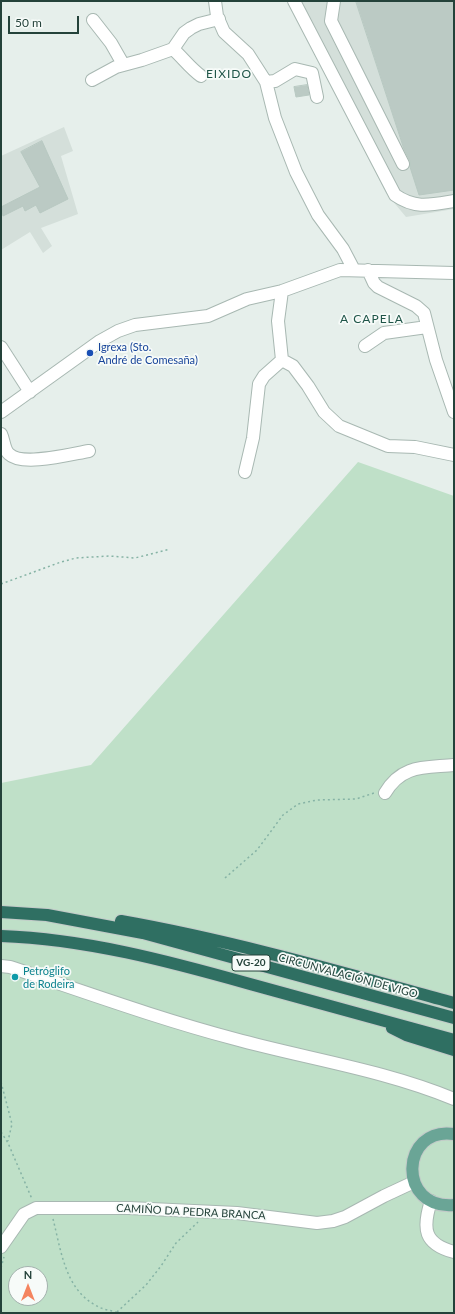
<!DOCTYPE html>
<html>
<head>
<meta charset="utf-8">
<style>
	body { margin:0 }
	#map { position:relative; width:455px; height:1314px; overflow:hidden; background:#e6efeb; font-family:Lato,sans-serif }
	canvas { display:block }
	.frame { position:absolute; inset:0; border:2px solid #24423a; pointer-events:none }
	.north { position:absolute; left:8px; top:1266px; width:40px; height:40px; box-sizing:border-box; background:#f7fbf9; border:1px solid #a3b1ad; border-radius:50%; rotate:0deg; font-size:11px; font-weight:700; line-height:16px; text-align:center; color:#24423a }
	.north::after { content:''; display:block; margin:auto; width:14px; height:18px; background:#f4845f; clip-path:polygon(50% 0,100% 100%,50% 72%,0 100%) }
	.scale { position:absolute; left:8px; top:16px; width:71px; height:18px; box-sizing:border-box; border:2px solid #24423a; border-top:0; padding-left:5px; font-size:12px; line-height:14px; white-space:nowrap; color:#24423a; -webkit-text-stroke:3px #f7fbf9; paint-order:stroke }
</style>
</head>
<body>
<div id="map">
<canvas width="455" height="1314"></canvas>
<div class="frame"></div>
<div class="north">N</div>
<div class="scale">50 m</div>
</div>
<script>
const ctx = document.querySelector('canvas').getContext('2d');
ctx.lineJoin = 'round';
function paint(path, color) { ctx.fillStyle = color; ctx.fill(path, 'evenodd'); }
function stroke(path, color, width, dash) { ctx.strokeStyle = color; ctx.lineWidth = width; ctx.lineCap = dash ? 'butt' : 'round'; ctx.setLineDash(dash || []); ctx.stroke(path); }
function label(font, color, halo, rows, align = 'center') {
  ctx.font = font + ' Lato,sans-serif'; ctx.lineWidth = 3.5; ctx.setLineDash([]); ctx.textBaseline = 'middle'; ctx.strokeStyle = halo; ctx.fillStyle = color; for (const [text, x, y, turn = 0] of rows) {
    ctx.save(); ctx.translate(x, y); ctx.rotate((+turn || 0) * Math.PI / 180); ctx.textAlign = isNaN(turn) ? turn : align; if (halo) ctx.strokeText(text, 0, 0); ctx.fillText(text, 0, 0); ctx.restore();
  }
}
const built = new Path2D(`
	M288,1H454V209L406,217L386,193Z
	M64,127L73,151L61,156L78,214L41,228L52,246L43,253L30,232L1,250V156Z`);
const green = new Path2D(`
	M358,462L454,496V1313H1V783L91,765ZM16,1274H40V1298H16Z`);
const building = new Path2D(`
	M356,1H454V190L419,195L410,167V161L404,149Z
	M307,85L309,95L296,97L294,87Z
	M42,141L68,199L40,213L36,205L25,211L23,206L3,216L1,207L40,187L21,152Z`);
const path = new Path2D(`
	M1,584L61,562L76,558L109,556L135,558L170,549
	M225,878L257,850L283,815L298,804L317,800L356,799L374,793
	M1,1082L12,1124L8,1141
	M1,1132L8,1143L32,1199
	M53,1219C61,1250 65,1290 97,1306C103,1310 111,1310 118,1313
	M1,1268L4,1257
	M117,1312L146,1285L161,1266L176,1243L198,1222`);
const minor = new Path2D(`
	M215,1L217,16L224,32L248,54L266,82L275,118L296,172L318,215L343,249L354,270
	M294,1L395,195C415,209 430,205 454,201
	M334,1L331,21L403,164
	M93,20L111,43L123,64
	M173,49C183,58 190,68 201,76
	M92,80L116,67L142,60L173,49L184,33L191,28L199,24L219,19
	M266,82L275,81L295,69L312,73L317,97
	M368,270L374,283L378,287L416,306L424,313L436,360L454,412
	M365,346L384,333L427,327
	M1,347L30,392
	M282,360L293,366L308,386L324,412L339,426L388,446L415,447L454,455
	M1,412L100,341L118,331L135,325L208,316L247,299L282,291L340,270L454,273
	M1,434C4,440 4,450 9,454C22,467 71,454 89,451
	M245,472L253,438L259,384L264,376L282,360L278,321L282,291
	M385,793C402,764 425,768 454,765
	M1,966L10,967C85,992 159,1019 235,1039C308,1059 384,1070 454,1099
	M431,1201C422,1229 424,1244 454,1252
	M1,1247L24,1214L36,1208H129L237,1213L317,1223L333,1221L345,1217L384,1196L414,1182`);
const major = new Path2D(`
	M454,1134C400,1126 397,1210 454,1205`);
const highway = new Path2D(`
	M1,912L47,915L143,933L454,1018
	M121,921C234,941 344,973 454,1003
	M1,936C86,939 168,961 250,984C318,1003 386,1021 454,1040
	M392,1028L406,1035L454,1050`);
const markers = [
	[90,353,4,"#1a4fb4"],
	[15,977,4,"#0f9aa8"]
];
const shields = [
	[251,963,38]
];
const shieldNames = [
	["VG-20",251,963]
];
const transitNames = [
	["Igrexa (Sto.",98,347],
	["André de Comesaña)",98,360]
];
const cultureNames = [
	["Petróglifo",23,971],
	["de Rodeira",23,984]
];
const streetNames = [
	["CIRCUNVALACIÓN DE VIGO",348,976,15],
	["CAMIÑO DA PEDRA BRANCA",191,1212,3]
];
const neighbourhoodNames = [
	["EIXIDO",229,74],
	["A CAPELA",372,319]
];
paint(built, '#d4dfda');
paint(green, '#bfe0c8');
paint(building, '#bbcac4');
stroke(building, '#b8c9c2', 1);
stroke(minor, '#a8b8b2', 14);
stroke(major, '#c2cac8', 14);
stroke(highway, '#c2cac8', 14);
stroke(path, '#86b3a5', 1.5, [2, 3]);
stroke(minor, '#fff', 12);
stroke(major, '#6aa596', 12);
stroke(highway, '#2f6f62', 12);
for (const [x, y, r, color] of markers) { const dot = new Path2D(); dot.arc(x, y, r, 0, 2 * Math.PI); ctx.fillStyle = color; ctx.fill(dot); stroke(dot, '#f7fbf9', 1.5); }
for (const [x, y, w] of shields) { const box = new Path2D(); box.roundRect(x - w / 2, y - 8, w, 16, 3); ctx.fillStyle = '#f7fbf9'; ctx.fill(box); stroke(box, '#24423a', 1); }
label('bold 10px', '#24423a', null, shieldNames);
label('11px', '#164399', '#f7fbf9', transitNames, 'left');
label('11px', '#0d838f', '#f7fbf9', cultureNames, 'left');
label('11px', '#24423a', '#f7fbf9', streetNames);
ctx.letterSpacing = '1px';
label('12px', '#1f5548', '#f7fbf9', neighbourhoodNames);
ctx.letterSpacing = '0px';
</script>
</body>
</html>
